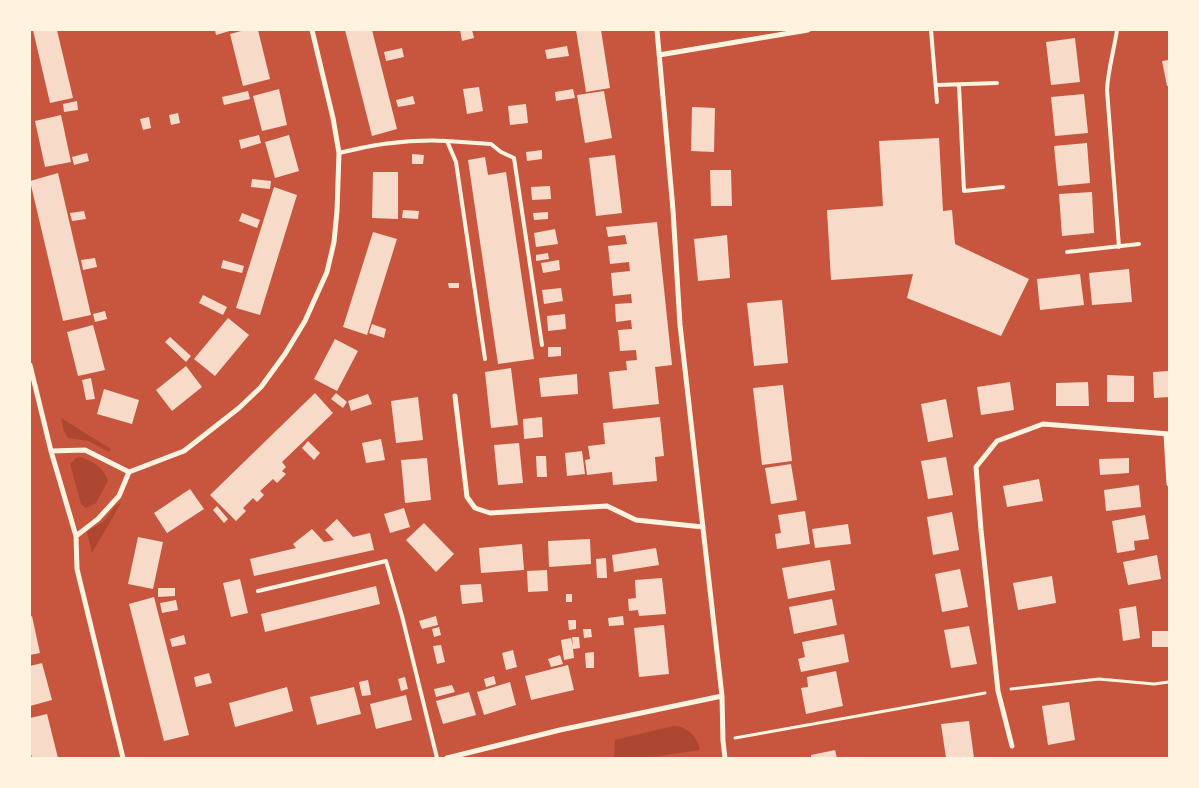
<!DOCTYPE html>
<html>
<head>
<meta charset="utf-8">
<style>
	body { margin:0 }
	#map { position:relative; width:1199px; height:788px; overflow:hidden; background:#c8553d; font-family:"Noto Sans",sans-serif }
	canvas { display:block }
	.frame { position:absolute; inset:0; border:31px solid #fff3e0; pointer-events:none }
</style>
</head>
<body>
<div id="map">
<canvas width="1199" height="788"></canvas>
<div class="frame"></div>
</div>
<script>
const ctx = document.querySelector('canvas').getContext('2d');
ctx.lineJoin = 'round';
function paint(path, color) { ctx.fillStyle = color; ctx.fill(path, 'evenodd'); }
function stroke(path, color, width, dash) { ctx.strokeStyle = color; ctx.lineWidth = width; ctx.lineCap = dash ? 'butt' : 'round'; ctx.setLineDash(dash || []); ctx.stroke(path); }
const green = new Path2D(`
	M61,418L111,449L109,452L88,441L68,438L64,431Z
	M81,457C93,461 105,469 108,481L96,503L86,508L81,504L70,464L76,458Z
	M121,503L92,553L87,533C91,527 98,526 104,521C110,515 113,505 121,503Z
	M673,726C687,726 697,736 700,750L646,758H614L615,740Z`);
const building = new Path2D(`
	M33,30H57L73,98L50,103Z
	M215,30H233L216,35Z
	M245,30H258L270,79L243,86L230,34Z
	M345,30H372L397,129L372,136Z
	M460,30H472L474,38L462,41Z
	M576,30H601L610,88L586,92Z
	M1075,38L1080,82L1051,85L1046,42Z
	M567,46L569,56L547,59L545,50Z
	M402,48L404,57L386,61L384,52Z
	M1169,60V86H1167L1162,61Z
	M479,87L483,111L467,114L463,89Z
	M279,89L287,125L262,131L253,96Z
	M573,89L575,98L556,101L555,92Z
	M248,91L250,99L224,105L222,97Z
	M604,91L612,138L585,143L577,95Z
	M1084,94L1088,133L1055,136L1051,97Z
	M413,96L415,104L398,107L396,100Z
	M77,101L78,110L64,112L63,104Z
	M526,104L528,123L510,125L508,106Z
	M692,107L715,108L714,152L691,151Z
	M178,113L180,123L171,125L169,115Z
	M61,115L71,162L45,167L35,121Z
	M149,117L151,128L143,130L140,119Z
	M259,135L261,143L241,149L239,140Z
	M289,135L299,171L275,178L265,142Z
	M939,138L943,211L952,210L955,244L1029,279L1001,336L907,298L913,274L831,280L827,210L883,206L879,141Z
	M1087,143L1090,183L1058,186L1054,146Z
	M542,150V159L527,161L526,152Z
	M87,153L89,161L74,165L72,157Z
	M412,154L424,155L423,164H412Z
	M615,155L622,213L596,216L589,158Z
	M485,157L488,175L506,172L534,359L498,364L468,160Z
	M710,170H731L732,206H711Z
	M373,172H398V219L372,218Z
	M58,173L91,315L63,321L30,181Z
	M252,179L271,181L270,189L251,187Z
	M550,186L551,199L532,200L531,187Z
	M274,187L297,195L260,315L236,308Z
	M1092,192L1094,233L1062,236L1059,194Z
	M403,210L419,211L418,219L402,218Z
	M84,211L86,219L72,221L70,213Z
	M548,212V219L534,220L533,213Z
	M242,213L260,220L257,228L239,221Z
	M657,222L672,365L655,367L659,404L613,409L609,372L627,370L626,361L637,360L636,350L620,351L618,330L632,329L631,320L616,322L615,304L632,303L631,294L613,296L611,273L630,271L629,262L610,264L608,246L627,244L625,235L608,237L606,227Z
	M555,229L558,244L536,247L534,233Z
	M373,232L397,239L367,335L343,327Z
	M727,235L730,278L698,281L694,239Z
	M548,253L549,259L536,261V255Z
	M95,258L97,267L83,270L81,260Z
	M223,260L244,266L242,273L221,268Z
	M559,260L560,270L543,273L541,263Z
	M1129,269L1132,302L1092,305L1089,273Z
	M1080,274L1084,305L1040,310L1037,279Z
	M448,283H459V288H449Z
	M561,288L563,301L544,304L542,290Z
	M203,295L227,307L223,315L199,303Z
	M782,300L788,363L754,366L747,303Z
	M105,311L107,319L95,322L93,314Z
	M565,314L566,329L548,331L547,316Z
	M228,318L249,335L215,376L194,359Z
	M372,324L386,329L384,338L369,333Z
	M93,325L105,370L78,376L67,332Z
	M170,337L191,356L186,362L165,342Z
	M335,339L358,351L337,391L314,379Z
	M548,347H561V356L548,357Z
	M186,366L202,387L172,411L156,390Z
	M511,368L518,425L491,428L485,372Z
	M1169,371V397L1154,398L1153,372Z
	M577,374L578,394L541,397L539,378Z
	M1107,375L1134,376V402H1107Z
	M91,378L95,399L86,400L82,380Z
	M1010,382L1014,410L981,415L977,387Z
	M1088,382L1089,406H1056V383Z
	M783,385L792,461L762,465L753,388Z
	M104,389L139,400L132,424L97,414Z
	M315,393L333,413L282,462L286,467L282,471L286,474L277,483L273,479L260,491L264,495L257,502L253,498L243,508L246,511L236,521L210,495Z
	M336,393L347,402L343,408L331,399Z
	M368,394L372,404L351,411L348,401Z
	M418,397L423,440L396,443L391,401Z
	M946,399L953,437L928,442L921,404Z
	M542,417L543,437L524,439L523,419Z
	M660,417L664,456L655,457L657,481L613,485L612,472L587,475L585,460L590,459L588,446L605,444L603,423Z
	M381,439L385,460L366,463L362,443Z
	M308,441L320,453L314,460L302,448Z
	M519,443L523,483L498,485L494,445Z
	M582,451L585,474L567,476L565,453Z
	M536,456H546L547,477H537Z
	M946,457L953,495L928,499L921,461Z
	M427,458L431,500L405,503L401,460Z
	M1129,458V473L1100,475L1099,459Z
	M791,464L797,500L771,504L765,468Z
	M1039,479L1043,501L1007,507L1003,486Z
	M1139,485L1141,507L1106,511L1104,490Z
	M190,489L204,509L167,533L154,513Z
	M217,506L228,519L224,523L213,510Z
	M404,508L410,527L390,533L384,514Z
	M805,511L810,544L777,549L775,534L781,533L778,515Z
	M952,512L959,550L933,555L927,517Z
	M1145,515L1149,539L1134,541L1135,550L1117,553L1112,521Z
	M337,519L353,537L370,533L374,550L254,576L250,559L296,548L293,544L312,529L324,542L334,540L325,530Z
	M424,523L454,554L436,572L406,540Z
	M848,524L851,544L815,548L812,529Z
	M138,537L163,542L153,589L128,584Z
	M590,539L591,564L549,567L548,541Z
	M522,544L524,570L481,573L479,548Z
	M656,548L659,565L614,572L612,555Z
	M1157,555L1161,579L1128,585L1123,562Z
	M606,558L607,578H597L596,559Z
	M830,560L835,590L788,599L782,568Z
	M960,569L968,607L942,612L935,574Z
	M547,570L548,591L528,592L527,571Z
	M1052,576L1056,603L1018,610L1013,583Z
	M662,578L666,614L639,616L638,610L629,611L628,599L636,598L635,580Z
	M240,579L248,613L231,617L223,583Z
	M481,584L483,602L462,604L460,585Z
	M376,586L380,604L265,632L261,614Z
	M158,588H175V596L158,597Z
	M566,594H572V602H566Z
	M154,597L189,735L164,741L129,604Z
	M832,599L837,625L794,634L789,607Z
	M176,600L178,610L162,613L160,603Z
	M1136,606L1140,638L1123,641L1119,609Z
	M32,616L40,653L30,655V617Z
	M436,616L438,625L422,629L419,621Z
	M623,616L624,625L609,626L608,618Z
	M568,620H576V629L569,630Z
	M664,625L669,674L639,677L634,628Z
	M969,626L977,664L951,668L944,630Z
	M439,627L441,635L434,637L432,629Z
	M583,629H591L592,637L584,638Z
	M1152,631H1169V647H1152Z
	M844,634L849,662L801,672L798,659L805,657L802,642Z
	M184,635L186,644L172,647L170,639Z
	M572,637H579L580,648L573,649L574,658L564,660L561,640L571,638L573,646Z
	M441,645L445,662L437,664L433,646Z
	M513,650L517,667L506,670L502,653Z
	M594,652V668H586L585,653Z
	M560,655L563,664L551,667L548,659Z
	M42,663L52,700L30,706V666Z
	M568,665L574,690L531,700L525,676Z
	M836,671L843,706L806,714L801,688L808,687L807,677Z
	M209,673L212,683L196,687L194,677Z
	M494,676L496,684L486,687L484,679Z
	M405,677L408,689L401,691L398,679Z
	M368,680L371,695L362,696L359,682Z
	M510,682L516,705L484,715L477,692Z
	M452,685L455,692L436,697L434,689Z
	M287,687L293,711L235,727L229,703Z
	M354,687L361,714L317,725L310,697Z
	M469,692L476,715L443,724L436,701Z
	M406,695L412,720L376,729L370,704Z
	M1069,702L1075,740L1048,745L1042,706Z
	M47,714L58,758H32L30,750V718Z
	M969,721L974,758H946L941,724Z
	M835,750L837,758H811V755Z`);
const path = new Path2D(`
	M1011,689L1099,679L1154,684L1169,682
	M735,738L985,693`);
const service = new Path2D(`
	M931,30L937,102
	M1117,30C1114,50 1108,70 1107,90L1119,247
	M937,85L997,83
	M959,85L964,191L1003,187
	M447,141L491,144L501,152L514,158L542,345
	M339,153C375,144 410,139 447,141L456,162L485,359
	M1067,252L1139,244
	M258,591L386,561L402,616L437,758`);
const minor = new Path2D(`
	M657,30L673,210L680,325L722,696L723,741L725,758
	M659,55L808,30
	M30,365L51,451L76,536L77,569L123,758
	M455,396L467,497L475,508L490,513L607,506L636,520L703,527
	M1166,434L1169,484
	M51,451L85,450L129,472
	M76,536L98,519L119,496L129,472L184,451L239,408L261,387L285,354L305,321L327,272L334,242L337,211L339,153L333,118L312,30
	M1012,746L998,691L981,530L976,467L997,441L1043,424L1169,434
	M447,758L560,730L722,696`);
paint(green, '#ae4732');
paint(building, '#f7dbc8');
stroke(path, '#fff3e0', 3);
stroke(service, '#fff3e0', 4);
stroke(minor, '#fff3e0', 5);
</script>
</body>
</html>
